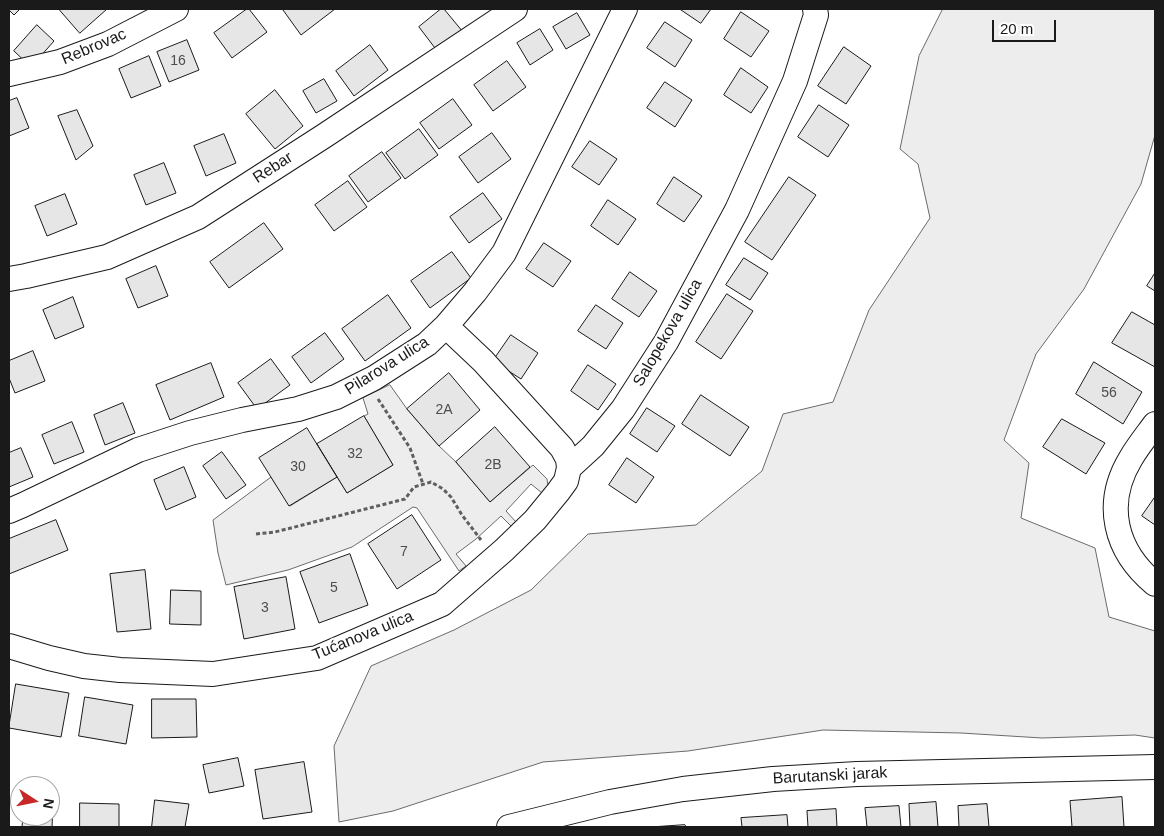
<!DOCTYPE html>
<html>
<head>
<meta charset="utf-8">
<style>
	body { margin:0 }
	#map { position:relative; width:1164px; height:836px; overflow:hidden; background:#fff; font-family:Arial,sans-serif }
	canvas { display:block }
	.frame { position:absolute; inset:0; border:10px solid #1a1a1a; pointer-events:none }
	.north { position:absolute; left:10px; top:776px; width:50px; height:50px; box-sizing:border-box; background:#fff; border:1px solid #a3a3a3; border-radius:50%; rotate:101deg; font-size:14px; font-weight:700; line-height:20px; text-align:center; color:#1a1a1a }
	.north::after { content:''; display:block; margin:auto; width:18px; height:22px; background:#c62828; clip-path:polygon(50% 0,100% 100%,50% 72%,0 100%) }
	.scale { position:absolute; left:992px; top:20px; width:64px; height:22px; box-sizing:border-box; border:2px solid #1a1a1a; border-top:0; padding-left:6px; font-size:15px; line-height:18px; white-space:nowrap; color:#1a1a1a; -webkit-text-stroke:4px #fff; paint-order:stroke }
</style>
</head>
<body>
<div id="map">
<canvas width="1164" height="836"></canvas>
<div class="frame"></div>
<div class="north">N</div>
<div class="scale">20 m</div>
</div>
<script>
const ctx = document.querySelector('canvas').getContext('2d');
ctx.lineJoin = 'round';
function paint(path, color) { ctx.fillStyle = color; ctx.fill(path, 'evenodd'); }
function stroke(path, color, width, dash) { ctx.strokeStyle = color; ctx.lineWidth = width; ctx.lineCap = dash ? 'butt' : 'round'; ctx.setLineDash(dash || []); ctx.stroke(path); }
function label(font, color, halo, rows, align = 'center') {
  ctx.font = font + ' Arial,sans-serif'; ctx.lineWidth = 4; ctx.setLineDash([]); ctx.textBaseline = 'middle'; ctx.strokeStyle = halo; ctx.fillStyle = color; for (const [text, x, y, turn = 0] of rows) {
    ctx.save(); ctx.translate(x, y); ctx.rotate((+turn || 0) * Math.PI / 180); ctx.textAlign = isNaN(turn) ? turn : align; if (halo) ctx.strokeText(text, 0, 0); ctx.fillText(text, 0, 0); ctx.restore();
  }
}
const built = new Path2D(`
	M943,9H1155V135L1141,184L1084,289L1036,354L1004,440L1029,463L1021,518L1095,548L1109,617L1155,631V738L1135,735L1042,738L961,733L823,730L688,751L543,762L393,811L339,822L334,746L371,666L454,630L531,590L588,534L696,525L762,471L783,414L833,402L869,310L930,218L918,164L900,149L919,56Z
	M390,385L407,409L439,446L456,462L490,502L533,465L547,479L548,486L542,493L531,484L506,511L516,522L511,526L501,516L476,539L456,554L466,566L459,571L417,508L413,507L352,547L288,570L226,585L218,553L213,520L271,477L290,506L337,477L347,493L393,465L364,416L368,414L363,398Z`);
const building = new Path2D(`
	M9,9H20L14,15L9,10Z
	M59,9H107L80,33Z
	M247,9H249L267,32L232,58L214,33Z
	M285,9H335L301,35L283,10Z
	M441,9H444L463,32L438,52L419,27Z
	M680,9H711L701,23Z
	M741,12L769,31L751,57L724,39Z
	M577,13L590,35L566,49L553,27Z
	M665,22L692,40L675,67L647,48Z
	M37,25L54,41L31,67L14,51Z
	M540,29L553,50L530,65L517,43Z
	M187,40L199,70L169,82L157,52Z
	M370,45L388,70L354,96L336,71Z
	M844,47L871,66L846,104L818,86Z
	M149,56L161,86L131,98L119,69Z
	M507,61L526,87L493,111L474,85Z
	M741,68L768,87L751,113L724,95Z
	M324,79L337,101L316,113L303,91Z
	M665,82L692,100L675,127L647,108Z
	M275,90L303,126L275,149L246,114Z
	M17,98L29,128L9,136V101Z
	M453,99L472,125L439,149L420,123Z
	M819,105L849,125L828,157L798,137Z
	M77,110L93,146L76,160L58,116Z
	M419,129L438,155L405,179L386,153Z
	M492,133L511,159L478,183L459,157Z
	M224,134L236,163L206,176L194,146Z
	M590,141L617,159L599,185L572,167Z
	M382,152L401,178L368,202L349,176Z
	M164,163L176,193L146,205L134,175Z
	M674,177L702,196L684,222L657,204Z
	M789,177L816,195L772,260L745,242Z
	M348,181L367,207L334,231L315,205Z
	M483,193L502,219L469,243L450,217Z
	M65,194L77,224L47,236L35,206Z
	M608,200L636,219L618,245L591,226Z
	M264,223L283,249L229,288L210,262Z
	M544,243L571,261L553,287L526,269Z
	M452,252L471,278L430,308L411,281Z
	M744,258L768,273L750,300L726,285Z
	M156,266L168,296L138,308L126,279Z
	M630,272L657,291L639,317L612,299Z
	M1155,273V291L1147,286Z
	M727,294L753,311L721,359L696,342Z
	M388,295L411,328L365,361L342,329Z
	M73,297L84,327L55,339L43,310Z
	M596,305L623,323L606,349L578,331Z
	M1132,312L1155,325V367L1112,343Z
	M325,333L344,359L311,383L292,357Z
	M511,335L538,353L521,379L493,361Z
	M33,351L45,381L15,393L9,378V361Z
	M271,359L290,385L257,409L238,383Z
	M1094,362L1142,392L1123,424L1076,394Z
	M211,363L224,397L170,420L156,385Z
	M588,365L616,384L598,410L571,391Z
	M449,373L480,410L439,446L407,409Z
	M701,395L749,427L730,456L682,424Z
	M123,403L135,433L105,445L94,415Z
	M647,408L675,426L657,452L630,434Z
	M364,416L393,465L347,493L317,444Z
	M1062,419L1105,443L1086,474L1043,447Z
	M72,422L84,452L54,464L42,435Z
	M495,427L530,467L490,502L456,462Z
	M307,428L337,477L289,506L259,458Z
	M21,448L33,477L9,487V453Z
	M222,452L246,485L226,499L203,466Z
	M627,458L654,477L636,503L609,485Z
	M184,467L196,497L166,510L154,480Z
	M1155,497V525L1142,516Z
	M412,515L441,560L397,589L368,544Z
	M56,520L68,550L9,574V539Z
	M350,554L368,605L319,623L300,572Z
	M145,570L151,629L117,632L110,574Z
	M286,577L295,629L244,639L234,587Z
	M171,590L201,591V625L170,624Z
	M16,684L69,693L61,737L9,728Z
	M85,697L133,705L126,744L79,736Z
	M152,699H196L197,737L152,738Z
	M238,758L244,786L209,793L203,765Z
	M304,762L312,812L263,819L255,770Z
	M1122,797L1124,827H1072L1070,801Z
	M155,800L189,804L185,827H152Z
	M936,802L938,827H910L909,804Z
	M80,803L119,804V827H80Z
	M987,804L989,827H959L958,806Z
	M50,805H53L52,827H22L23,816H50Z
	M899,806L901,827H867L865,808Z
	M836,809L837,827H808L807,811Z
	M787,815L788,827H742L741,818Z
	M685,825L686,827H651Z`);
const path = new Path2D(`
	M378,399L410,448L423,484
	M256,534L275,532L405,499L414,487L431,482L443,489L451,497L462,515L481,540`);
const minor = new Path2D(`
	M9,74L60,62L108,44L176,9
	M9,279L26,276L107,257L198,217L324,136L515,9
	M1155,424C1147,435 1138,446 1131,458C1103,504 1115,551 1155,584
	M569,468L593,446L623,409L666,342L737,210L795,81L816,15L815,9
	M9,511L23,505L138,450L190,433L242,420L298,409L336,397L374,378L427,344L446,326L475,292L504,253L625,9
	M9,646L49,658L84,666L120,670L213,674L317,658L442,604L504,550L535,520L558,492L566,481L569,468L568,459L562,448L483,361L446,326
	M509,827L610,802L683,789L773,779L857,774L1155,767`);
const numberNames = [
	["16",178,61],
	["56",1109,393],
	["2A",444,410],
	["32",355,454],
	["2B",493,465],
	["30",298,467],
	["7",404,552],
	["5",334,588],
	["3",265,608]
];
const streetNames = [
	["Rebrovac",94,47,-23],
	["Rebar",273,168,-33],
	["Salopekova ulica",668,333,-60],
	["Pilarova ulica",387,366,-32],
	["Tućanova ulica",363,636,-22],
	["Barutanski jarak",830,776,-3]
];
paint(built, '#ededed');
stroke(built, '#6a6a6a', 1);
paint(building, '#e6e6e6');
stroke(building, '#1a1a1a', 1);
stroke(minor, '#1a1a1a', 26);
stroke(path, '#5f5f5f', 3, [4, 2.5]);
stroke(minor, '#fff', 24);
label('14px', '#4d4d4d', null, numberNames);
label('16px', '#1a1a1a', '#fff', streetNames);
</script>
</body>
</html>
